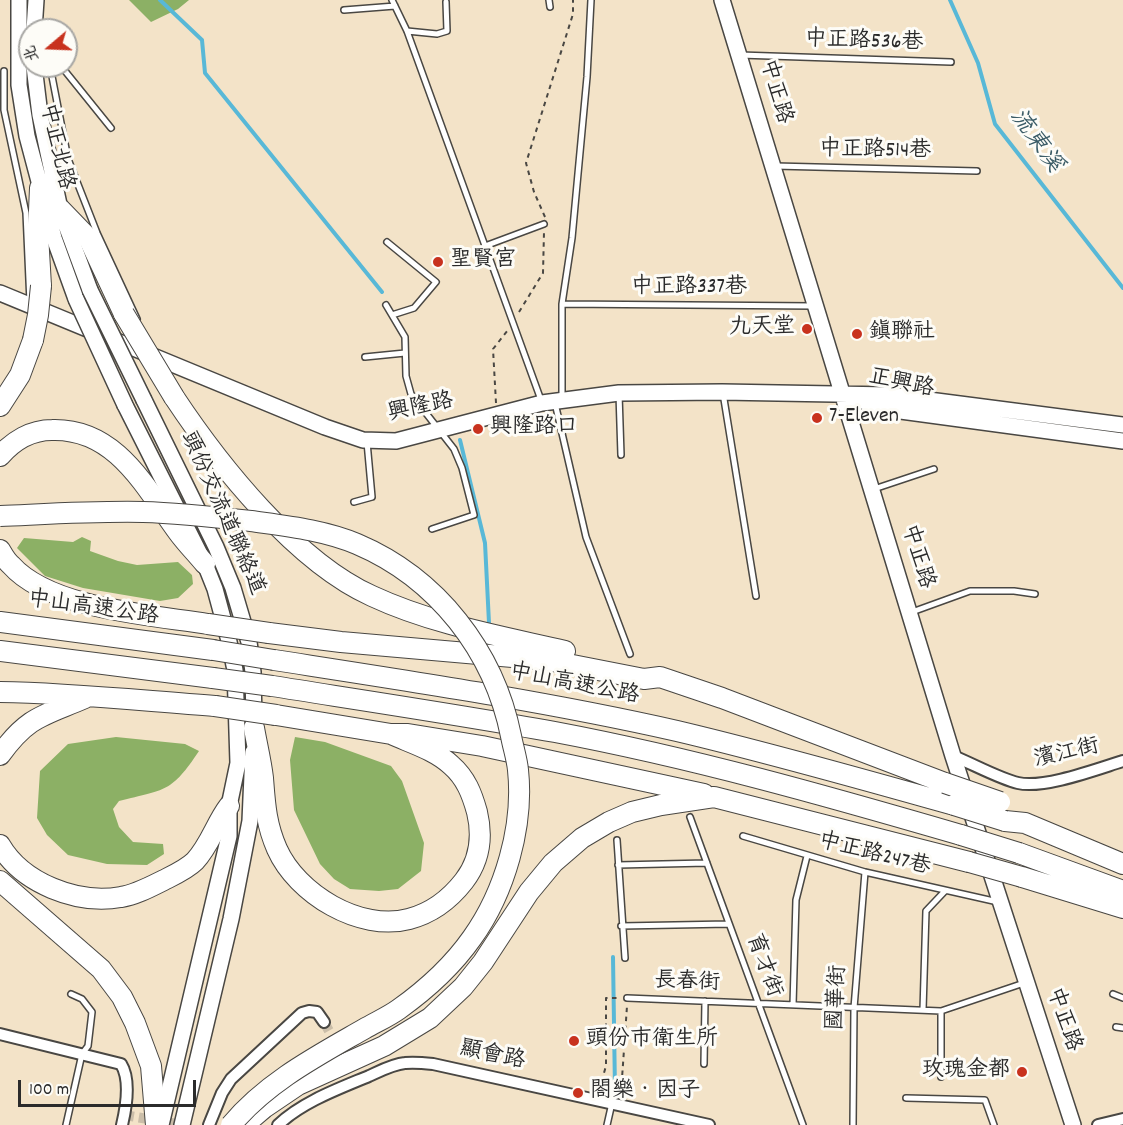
<!DOCTYPE html>
<html>
<head>
<meta charset="utf-8">
<style>
	body { margin:0 }
	#map { position:relative; width:1123px; height:1125px; overflow:hidden; background:#f3e3c8; font-family:Dekko,"LXGW WenKai TC",sans-serif }
	canvas { display:block }
	.north { position:absolute; left:18px; top:18px; width:60px; height:60px; box-sizing:border-box; background:#fdfcf7; border:2px solid #a9a8a5; border-radius:50%; rotate:251deg; font-size:16px; font-weight:700; line-height:24px; text-align:center; color:#2b2b2b }
	.north::after { content:''; display:block; margin:auto; width:21px; height:27px; background:#c8321e; clip-path:polygon(50% 0,100% 100%,50% 72%,0 100%) }
	.scale { position:absolute; left:18px; top:1080px; width:178px; height:27px; box-sizing:border-box; border:3px solid #2b2b2b; border-top:0; padding-left:8px; font-size:18px; line-height:21px; white-space:nowrap; color:#2b2b2b; -webkit-text-stroke:4px #fdfcf7; paint-order:stroke }
</style>
</head>
<body>
<div id="map">
<canvas width="1123" height="1125"></canvas>
<div class="north">北</div>
<div class="scale">100 m</div>
</div>
<script>
const ctx = document.querySelector('canvas').getContext('2d');
ctx.lineJoin = 'round';
function paint(path, color) { ctx.fillStyle = color; ctx.fill(path, 'evenodd'); }
function stroke(path, color, width, dash) { ctx.strokeStyle = color; ctx.lineWidth = width; ctx.lineCap = dash ? 'butt' : 'round'; ctx.setLineDash(dash || []); ctx.stroke(path); }
function label(font, color, halo, rows, align = 'center') {
  ctx.font = font + ' Dekko,"LXGW WenKai TC",sans-serif'; ctx.lineWidth = 6; ctx.setLineDash([]); ctx.textBaseline = 'middle'; ctx.strokeStyle = halo; ctx.fillStyle = color; for (const [text, x, y, turn = 0] of rows) {
    ctx.save(); ctx.translate(x, y); ctx.rotate((+turn || 0) * Math.PI / 180); ctx.textAlign = isNaN(turn) ? turn : align; if (halo) ctx.strokeText(text, 0, 0); ctx.fillText(text, 0, 0); ctx.restore();
  }
}
const forest = new Path2D(`
	M129,0H189L178,9L151,22Z
	M82,537L91,541L90,551L118,561L137,565L178,562L192,575L193,584L178,598L160,601L83,588L45,576L17,548L24,538L73,542Z
	M116,737L185,744L199,751C171,793 166,789 119,801L113,809L119,827L133,842L163,844L164,854L147,865L107,864L68,855L47,835L37,818L40,771L68,744Z
	M295,737L325,742L391,766L402,781L424,843L421,871L398,889L379,891L350,889L334,879L320,864L294,810L290,760Z`);
const stream = new Path2D(`
	M160,0L202,40L205,73L382,292
	M950,0L978,63L995,124L1123,288
	M460,440L485,543L489,623
	M613,957L615,1091`);
const streetTunnel = new Path2D(`
	M324,1022L338,1047
	M124,1115L183,1125`);
const path = new Path2D(`
	M545,217L534,192L526,163L573,14V0
	M519,312L543,273L544,232
	M496,403L493,349L508,330
	M599,1090L606,1066V998H621
	M621,1093L627,1006`);
const lane = new Path2D(`
	M392,0L407,31L541,400
	M549,0L550,7
	M344,10L395,6
	M407,31L437,34L447,31L446,2
	M740,55L951,62
	M50,66L68,159L97,233L137,319
	M61,66L111,128
	M4,71V110L26,213L30,303
	M775,166L977,171
	M387,242L436,282L414,308L392,315
	M485,246L544,224
	M562,304L814,306
	M386,305L405,337L406,376L411,394L454,449L462,468L474,515L432,529
	M365,357L405,353
	M723,393L756,596
	M619,394L621,455
	M562,399V304L572,238L587,77L591,0
	M555,403L586,537L630,654
	M874,489L934,469
	M354,502L372,497L367,442
	M912,612L970,591H1014L1035,594
	M690,817L803,1125
	M743,836L865,872L998,902
	M617,840L625,958
	M618,865L707,863
	M621,926L729,924
	M1113,994L1123,998
	M627,998L941,1011L1024,983
	M793,1005L796,900L807,856
	M923,1010L926,911L945,891
	M941,1011V1077
	M1116,1027L1123,1028
	M704,1064L705,1001
	M906,1098L985,1100L994,1125
	M66,1125L82,1054L88,1046L92,1012L82,999L71,994
	M607,1125L612,1103
	M853,1125L854,1008L865,872`);
const street = new Path2D(`
	M953,756C971,763 1000,779 1018,783C1044,789 1097,769 1123,761
	M0,1034L121,1064C131,1080 126,1108 122,1125
	M209,1125L222,1093L231,1079L302,1013L309,1011L317,1012L324,1022
	M278,1125C302,1102 338,1089 369,1076C380,1071 393,1064 405,1063C414,1062 424,1063 433,1064L709,1125
	M1098,1125L1123,1119`);
const secondary = new Path2D(`
	M19,0V85L27,136L54,238L76,299
	M722,0L953,756L1073,1125
	M34,30L36,0
	M34,66L40,115L60,209L90,290
	M0,293L325,427L363,440L396,441L542,403L619,393L722,392L890,395L1123,425
	M144,400L216,547L233,588L249,642L253,672L254,722
	M859,400L886,409L1123,441
	M125,405L205,564L215,589L228,637L235,670L238,763L229,806V836L161,1125
	M182,1125L231,919L250,821L253,752`);
const highway = new Path2D(`
	M40,188L38,234L41,286
	M60,209L89,239L124,314
	M174,397C219,465 296,562 372,596C432,624 500,636 565,651
	M0,406L20,375L33,340
	M0,456C13,441 31,430 52,430C116,428 145,487 178,532C186,543 196,553 205,564
	M0,550C3,555 6,561 11,565C50,609 152,615 208,624
	M0,622L213,650
	M269,633L341,642L547,660L644,679L660,677L722,698L945,783
	M0,651L213,678
	M274,660C409,681 544,701 677,731C770,753 862,779 954,805
	M272,686C367,701 461,715 555,732C693,758 827,796 961,835
	M0,692C72,693 144,701 215,706
	M276,715L391,734H408L482,746L704,794
	M254,728C257,745 261,761 263,778C265,804 266,824 277,849C297,894 360,932 409,919C432,913 450,899 464,881C480,860 483,837 477,812C472,794 466,778 451,765C435,750 411,743 391,734
	M0,755C28,716 43,716 85,698
	M1005,821L1025,823L1123,864
	M0,845C22,883 77,905 121,897C135,895 150,887 164,880C174,875 187,869 195,861C210,845 216,823 229,806
	M1019,853L1123,891
	M1022,877L1123,908
	M0,881L101,969L122,997L135,1023L151,1066L156,1125
	M244,1125L264,1108L298,1085L384,1046L430,1018L463,987L483,962L529,892L553,863L582,838L609,822L632,812L661,805L714,797L969,862`);
const secondaryBridge = new Path2D(`
	M90,290L144,400
	M76,299L125,405`);
const highwayBridge = new Path2D(`
	M124,314L174,397
	M33,340L38,315L41,286
	M0,516C48,514 95,511 143,512C179,513 215,517 251,521C286,526 324,530 357,544C437,578 494,651 511,736C513,747 517,759 518,770C524,826 505,892 472,938C453,965 427,989 399,1009C388,1017 376,1022 364,1029C317,1056 267,1082 231,1125
	M208,624L269,633
	M213,650L274,660
	M213,678L272,686
	M215,706L276,715
	M945,783L1000,802
	M954,805L1005,821
	M961,835L1019,853
	M969,862L1022,877`);
const markers = [
	[438,262,6,"#c8321e"],
	[807,329,6,"#c8321e"],
	[857,334,6,"#c8321e"],
	[817,418,6,"#c8321e"],
	[478,429,6,"#c8321e"],
	[574,1041,6,"#c8321e"],
	[1022,1072,6,"#c8321e"],
	[578,1093,6,"#c8321e"]
];
const streetNames = [
	["中正路536巷",864,43,2],
	["中正路",774,92,74],
	["中正北路",55,147,77],
	["中正路514巷",875,152,1],
	["中正路337巷",689,289],
	["正興路",901,385,12],
	["興隆路",421,409,-12],
	["頭份交流道聯絡道",221,514,66],
	["中正路",916,557,73],
	["中山高速公路",93,610,8],
	["中山高速公路",574,686,11],
	["濱江街",1067,755,-13],
	["中正路247巷",874,856,14],
	["育才街",762,966,70],
	["長春街",687,984,2],
	["國華街",839,998,-87],
	["中正路",1062,1020,71],
	["顯會路",492,1057,12]
];
const poiNames = [
	["聖賢宮",450,262],
	["九天堂",795,329,"right"],
	["鎮聯社",869,334],
	["7-Eleven",829,418],
	["興隆路口",490,429],
	["頭份市衛生所",586,1041],
	["玫瑰金都",1010,1072,"right"],
	["閤樂‧因子",590,1093]
];
const waterNames = [
	["流東溪",1034,142,54]
];
paint(forest, '#8cb065');
stroke(stream, '#58b8d7', 4);
stroke(streetTunnel, '#cbbea9', 10, [10, 5]);
stroke(lane, '#494743', 8);
stroke(street, '#494743', 14);
stroke(secondary, '#494743', 18);
stroke(highway, '#494743', 22);
stroke(path, '#494743', 2, [4.5, 4.5]);
stroke(lane, '#fff', 5);
stroke(street, '#fff', 10);
stroke(secondary, '#fff', 15);
stroke(highway, '#fff', 20);
stroke(secondaryBridge, '#494743', 18, []);
stroke(highwayBridge, '#494743', 22, []);
stroke(secondaryBridge, '#fff', 15);
stroke(highwayBridge, '#fff', 20);
for (const [x, y, r, color] of markers) { const dot = new Path2D(); dot.arc(x, y, r, 0, 2 * Math.PI); ctx.fillStyle = color; ctx.fill(dot); stroke(dot, '#fdfcf7', 2); }
label('22px', '#2b2b2b', '#fdfcf7', streetNames);
label('22px', '#2b2b2b', '#fdfcf7', poiNames, 'left');
label('italic 24px', '#3b5c67', '#fdfcf7', waterNames);
</script>
</body>
</html>
